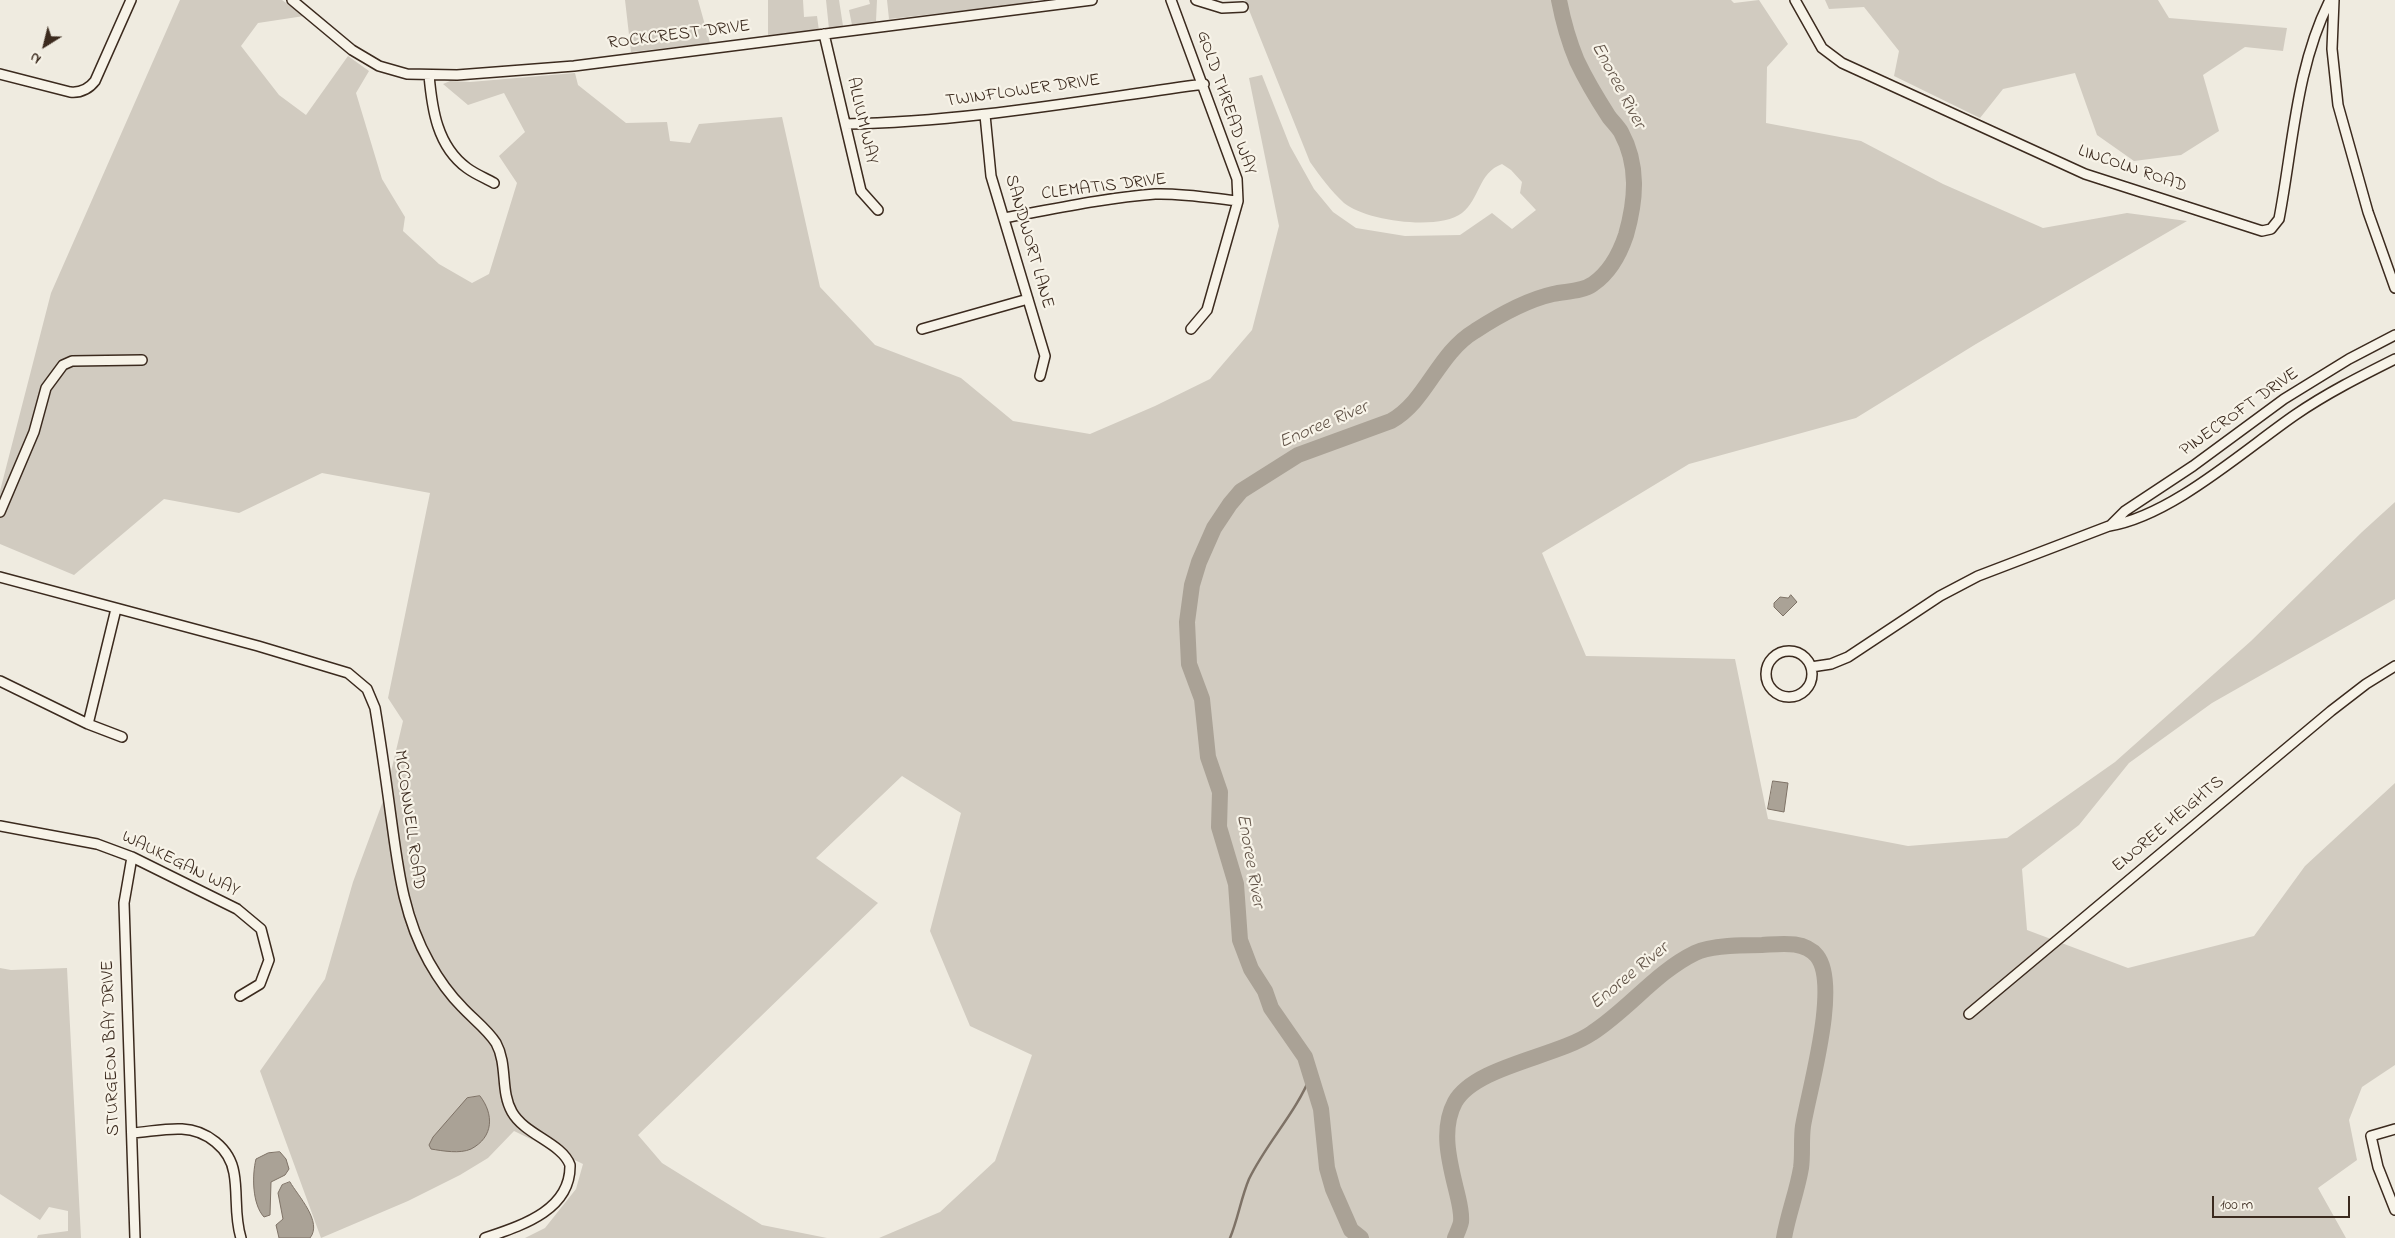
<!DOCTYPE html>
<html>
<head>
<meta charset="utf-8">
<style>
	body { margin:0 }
	#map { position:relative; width:2395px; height:1238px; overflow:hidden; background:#efebe0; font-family:"Indie Flower",sans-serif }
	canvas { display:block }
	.north { position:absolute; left:20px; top:20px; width:50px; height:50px; -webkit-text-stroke:4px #f7f3e8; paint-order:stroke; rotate:216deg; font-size:14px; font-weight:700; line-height:20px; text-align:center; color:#3b2a1e }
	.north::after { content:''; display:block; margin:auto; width:18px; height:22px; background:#3b2a1e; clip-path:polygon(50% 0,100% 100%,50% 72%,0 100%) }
	.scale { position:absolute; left:2212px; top:1196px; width:138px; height:22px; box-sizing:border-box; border:2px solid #3b2a1e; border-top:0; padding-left:6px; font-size:15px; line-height:18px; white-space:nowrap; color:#3b2a1e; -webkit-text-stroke:4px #f7f3e8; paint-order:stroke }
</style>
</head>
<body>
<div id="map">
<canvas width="2395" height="1238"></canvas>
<div class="north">N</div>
<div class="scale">100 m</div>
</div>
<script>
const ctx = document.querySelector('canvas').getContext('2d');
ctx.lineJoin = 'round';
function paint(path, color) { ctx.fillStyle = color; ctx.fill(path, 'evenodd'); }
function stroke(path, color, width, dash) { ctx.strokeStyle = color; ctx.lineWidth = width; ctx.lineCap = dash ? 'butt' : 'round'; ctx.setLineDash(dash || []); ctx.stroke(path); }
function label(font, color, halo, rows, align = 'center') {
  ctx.font = font + ' "Indie Flower",sans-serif'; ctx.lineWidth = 4.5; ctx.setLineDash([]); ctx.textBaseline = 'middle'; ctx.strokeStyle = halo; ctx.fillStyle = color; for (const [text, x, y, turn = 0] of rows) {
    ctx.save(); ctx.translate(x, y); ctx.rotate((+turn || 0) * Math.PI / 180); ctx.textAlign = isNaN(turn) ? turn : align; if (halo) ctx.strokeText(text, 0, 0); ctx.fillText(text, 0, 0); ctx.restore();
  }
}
const green = new Path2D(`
	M180,0H282L304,16L258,23L241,46L279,95L306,115L348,56L369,71L356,93L382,179L405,217L403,231L439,264L472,283L489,274L517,183L499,156L525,132L504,93L468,105L443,84L450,81L470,82L575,73L578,85L626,123L667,122L670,141L690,143L699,124L782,117L820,287L875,345L961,378L1013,421L1090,434L1155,406L1210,379L1252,330L1279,226L1249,78L1262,75L1290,146L1314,189L1333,212L1356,228L1405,236L1460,235L1492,213L1512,229L1536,210L1520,193L1522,182L1511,170L1502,164C1478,173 1480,199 1462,213C1439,231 1366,221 1344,203C1331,191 1320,176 1310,162L1245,0H1731L1734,3L1759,0L1788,44L1767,67L1766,123L1861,141L1943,184L2043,228L2127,213L2187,221L1976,344L1856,418L1689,464L1542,553L1586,656L1735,659L1768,819L1908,846L2007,838L2115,762L2251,641L2362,532L2395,502V599L2212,703L2129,763L2079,825L2022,869L2027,930L2128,968L2254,936L2305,866L2395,783V1065L2362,1087L2349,1120L2357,1160L2318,1188L2346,1238H879L940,1212L995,1161L1032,1055L970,1026L930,931L961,813L902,776L816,858L878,903L638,1135L662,1163L762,1225L827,1238H525L545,1228L576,1189L583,1164L514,1131L488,1158L460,1175L408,1201L321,1238L260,1071L325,979L353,882L386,793L403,721L388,698L430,493L322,473L239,513L164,499L74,575L0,544V491L51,293Z
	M625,0H698L710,43L631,52Z
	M768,0H803L804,17L817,16L819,31L768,35Z
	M826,0H839L843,26L829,29Z
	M869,0H877L876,21L852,25L849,10L870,4Z
	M887,0H1034L1030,3L889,19Z
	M1825,0H2158L2169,18L2287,28L2283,51L2245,47L2203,75L2219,131L2181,155L2134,161L2097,135L2075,73L2003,89L1980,118L1894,76L1899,51L1864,7L1829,9Z
	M0,968L11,970L67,968L81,1238H37L38,1235L68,1231V1211L49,1207L40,1220L0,1194Z`);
const water = new Path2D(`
	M1791,595L1797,602L1783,616L1774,607V603L1780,597L1788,598Z
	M1773,781L1788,783L1784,812L1768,809Z
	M480,1096C494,1114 494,1137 471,1149C460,1154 443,1151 431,1149L429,1145L433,1137L467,1098Z
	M280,1152L286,1159L289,1169L285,1175L271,1182L270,1215L264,1217C252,1204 252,1175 256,1159L268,1153Z
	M290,1182C298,1196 323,1222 310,1238H279L276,1225L283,1219L278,1193L282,1185Z`);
const stream = new Path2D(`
	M1230,1238C1238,1219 1241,1198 1249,1179C1267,1142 1296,1113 1311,1075`);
const river = new Path2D(`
	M1361,1238L1351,1230L1333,1189L1327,1168L1321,1109L1305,1057L1271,1008L1265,991L1251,969L1240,940L1236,884L1219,827L1220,792L1208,757L1202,699L1189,664L1187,622L1192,585L1199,562L1214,528L1230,504L1241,491L1298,455L1391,421C1427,401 1437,354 1475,331C1498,316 1526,300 1553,294C1566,291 1582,292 1593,284C1609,273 1620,253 1626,235C1636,200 1639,165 1621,132C1618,127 1613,122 1609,117C1598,100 1586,80 1577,61C1569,42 1563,21 1559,0
	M1455,1238C1457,1233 1460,1227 1461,1222C1462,1212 1459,1202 1457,1193C1450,1164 1440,1130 1455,1102C1475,1066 1557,1057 1592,1033C1629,1009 1656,972 1695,953C1711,945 1744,945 1762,945C1780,944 1804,940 1817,956C1840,985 1809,1090 1803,1126C1801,1140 1803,1154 1801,1168C1797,1192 1788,1214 1784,1238`);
const minor = new Path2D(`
	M292,0L352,50L379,66L407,74L457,75L574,66L1092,0
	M1171,0L1237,179L1238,201L1207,310L1191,329
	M1196,0L1222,8L1243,7
	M1795,0L1822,48L1842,63L2085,174L2262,231L2271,229L2279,219C2293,146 2296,67 2330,0
	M2334,0L2332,49L2338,105L2368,212L2395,288
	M824,34L861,191L878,210
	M0,74L70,92C80,93 88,90 95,81L131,0
	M429,75C432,109 437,146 467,168C475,174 485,178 494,183
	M985,115L991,176L1045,356L1040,376
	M846,124C966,122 1085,100 1204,84
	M1004,218C1054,209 1104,198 1155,194C1183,193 1211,198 1238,201
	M922,329L1028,299
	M0,512L34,432L46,388L63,365L72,361L142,360
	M2110,526L2125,511L2193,466L2284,399L2349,359L2395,335
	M0,577L258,646L348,673L367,689L375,708C381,744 386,780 391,817C398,867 403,916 429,962C438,978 449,994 462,1007C473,1019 487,1029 496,1043C508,1065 500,1091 512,1112C525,1135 562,1143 570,1165C571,1211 520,1226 485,1238
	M1766 674a23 23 0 1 1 46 0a23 23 0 1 1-46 0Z
	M1811,667L1831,664L1848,657L1940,596L1978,576L2109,526C2171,516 2243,451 2295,415C2327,393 2361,376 2395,359
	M0,681L88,724L122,737
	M88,724L116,609
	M0,826L97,844L132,857L237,909L261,929L269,960L260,984L240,996
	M132,857L124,903L135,1238
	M1969,1014L2331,711L2366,684L2395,666
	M2395,1129L2371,1136L2378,1167L2395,1210
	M132,1133C148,1132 166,1128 182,1129C206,1130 230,1148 234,1173C238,1195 234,1216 241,1238`);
const streetNames = [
	["ROCKCREST DRIVE",679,36,-7],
	["TWINFLOWER DRIVE",1023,92,-8],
	["GOLD THREAD WAY",1225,103,71],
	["ALLIUM WAY",861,121,77],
	["LINCOLN ROAD",2132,170,19],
	["CLEMATIS DRIVE",1104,188,-7],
	["SANDWORT LANE",1028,242,74],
	["PINECROFT DRIVE",2240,413,-35],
	["MCCONNELL ROAD",408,820,82],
	["ENOREE HEIGHTS",2169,825,-40],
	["WAUKEGAN WAY",180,865,26],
	["STURGEON BAY DRIVE",112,1048,-92]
];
const waterNames = [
	["Enoree River",1617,86,62],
	["Enoree River",1324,426,-23],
	["Enoree River",1249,861,80],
	["Enoree River",1630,977,-39]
];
paint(green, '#d1cbc0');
paint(water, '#aaa296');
stroke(water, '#7e7266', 1);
stroke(stream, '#7e7266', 2.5);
stroke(river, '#aaa296', 16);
stroke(minor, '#3b2a1e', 12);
stroke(minor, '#f7f3e8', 9);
label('18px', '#3b2a1e', '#f7f3e8', streetNames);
label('italic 19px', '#625448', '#f7f3e8', waterNames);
</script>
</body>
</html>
